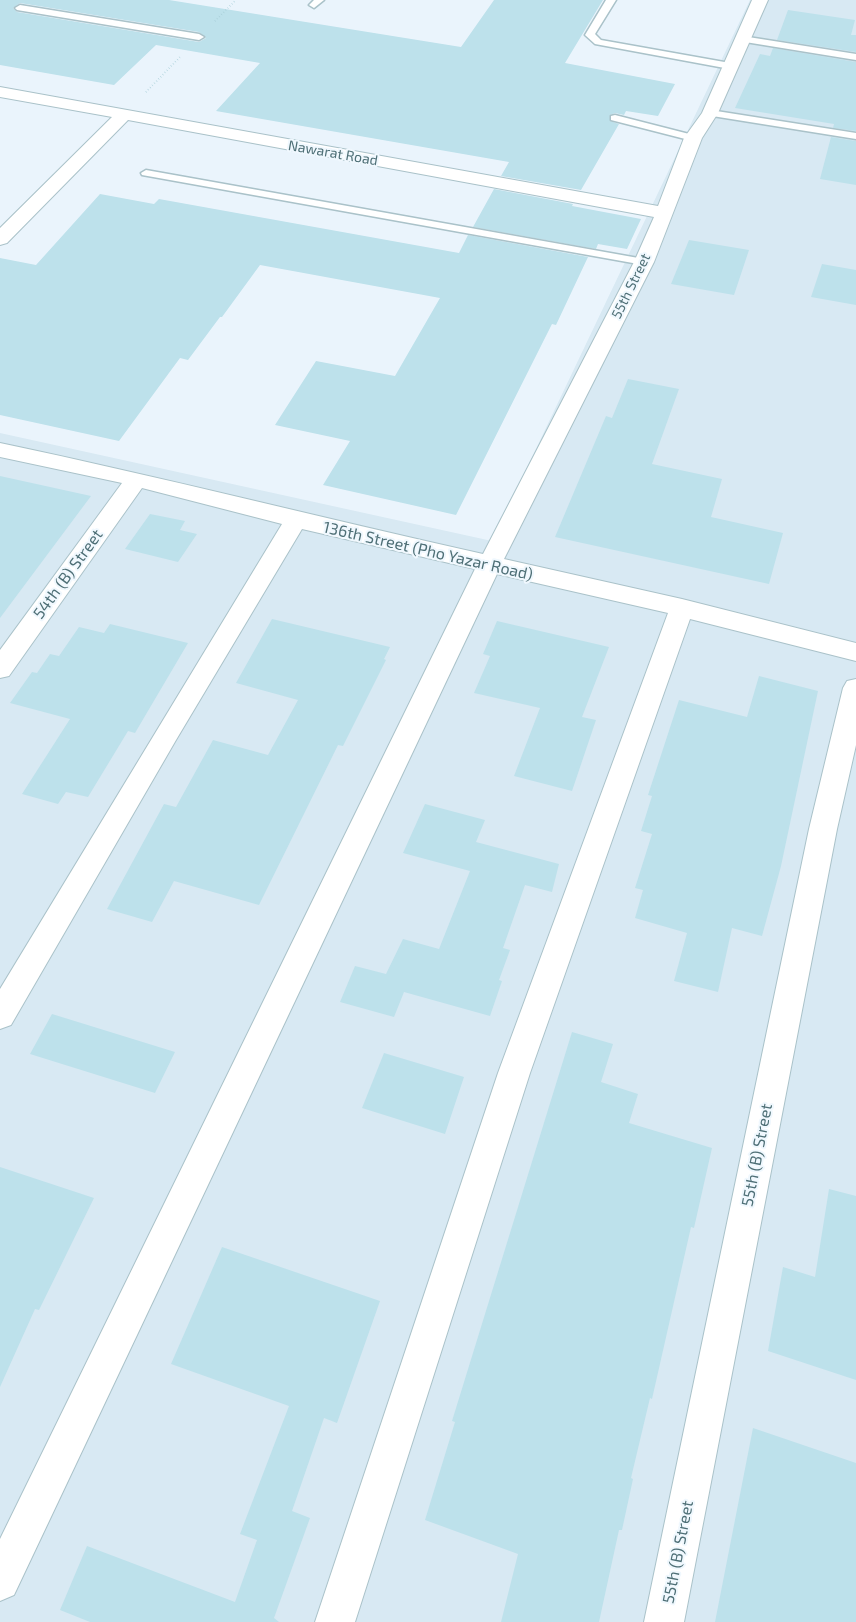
<!DOCTYPE html>
<html>
<head>
<meta charset="utf-8">
<style>
	body { margin:0 }
	canvas { display:block; background:#eaf4fc }
</style>
</head>
<body>
<canvas width="856" height="1622"></canvas>
<script>
const ctx = document.querySelector('canvas').getContext('2d');
ctx.lineJoin = 'round';
function paint(path, color) { ctx.fillStyle = color; ctx.fill(path, 'evenodd'); }
function stroke(path, color, width, dash) { ctx.strokeStyle = color; ctx.lineWidth = width; ctx.lineCap = dash ? 'butt' : 'round'; ctx.setLineDash(dash || []); ctx.stroke(path); }
function label(font, color, halo, rows, align = 'center') {
  ctx.font = font + ' "Exo 2",sans-serif'; ctx.lineWidth = 4; ctx.setLineDash([]); ctx.textBaseline = 'middle'; ctx.strokeStyle = halo; ctx.fillStyle = color; for (const [text, x, y, turn = 0] of rows) {
    ctx.save(); ctx.translate(x, y); ctx.rotate((+turn || 0) * Math.PI / 180); ctx.textAlign = isNaN(turn) ? turn : align; if (halo) ctx.strokeText(text, 0, 0); ctx.fillText(text, 0, 0); ctx.restore();
  }
}
const residential = new Path2D(`
	M750,0H856V1622H0V433L492,541Z`);
const building = new Path2D(`
	M0,0H169L461,47L494,0H603L565,63L675,84L658,116L626,111L624,115L615,113L610,115V121L619,124L581,190L501,176L509,162L216,111L260,63L156,45L114,85L0,65ZM20,3L199,32L206,38L199,42L17,12L13,8Z
	M788,10L855,20L851,35H856V52L777,40Z
	M773,48L856,62V131L833,128L834,124L735,108L760,54L770,56Z
	M831,137L856,141V185L820,179Z
	M494,189L573,204L572,206L641,219L627,249L598,244L596,249L473,227Z
	M100,194L154,204L159,199L459,253L468,235L588,257L556,325L552,324L456,515L323,485L350,441L275,425L316,361L395,376L440,298L260,265L222,317H220L188,360L180,358L119,441L0,415V258L36,265Z
	M689,240L749,250L734,295L671,284Z
	M822,264L856,270V305L811,297Z
	M628,379L679,389L652,464L722,479L711,517L783,533L769,584L555,537L606,416L612,418Z
	M0,476L91,496L0,618Z
	M150,514L185,521L180,530L197,534L178,562L125,549Z
	M272,619L390,647L384,659L386,660L343,746L338,745L259,905L174,881L152,922L107,909L164,804L176,807L213,740L268,755L298,700L236,683Z
	M497,621L609,647L582,717L596,720L572,791L514,776L540,708L474,693L490,656L483,654Z
	M110,624L188,643L135,733L128,731L88,797L66,792L58,804L22,794L70,719L10,703L32,672L37,673L50,654L59,656L79,627L104,633Z
	M759,676L818,691L781,866L762,936L732,928L718,992L674,981L687,933L635,918L643,890L635,888L652,834L641,831L652,796L648,795L679,700L747,717Z
	M425,804L485,820L476,842L559,864L552,892L525,885L503,948L510,950L499,980L502,981L490,1016L404,992L394,1017L340,1002L355,966L386,974L403,939L439,949L470,871L403,853Z
	M52,1014L175,1052L155,1093L30,1054Z
	M572,1032L613,1044L601,1082L638,1094L629,1123L712,1148L694,1228L691,1227L652,1399L650,1398L631,1478L633,1479L622,1530H619L599,1622H501L518,1554L425,1520L455,1422L452,1421Z
	M384,1053L464,1077L445,1134L362,1108Z
	M0,1167L94,1198L39,1310L35,1309L0,1387Z
	M829,1189L856,1196V1380L768,1351L783,1267L815,1277Z
	M222,1247L380,1301L337,1423L324,1418L292,1511L310,1518L274,1618L279,1622H90L60,1610L87,1546L235,1602L257,1540L240,1534L289,1406L171,1364Z
	M753,1428L856,1463V1622H715Z`);
const path = new Path2D(`
	M215,21L236,0
	M146,92L180,57`);
const service = new Path2D(`
	M314,0H324L314,8L309,5Z
	M606,0H616L595,34L601,40L730,63L735,66L730,69L595,44L585,35Z
	M20,5L199,34L204,37L199,40L17,10L15,8Z
	M742,36L856,54V60L739,41L737,39Z
	M710,110L856,133V139L706,115V111Z
	M615,115L697,136L698,138L693,141L611,120V116Z
	M146,170L644,259L650,262L644,265L142,175L141,173Z`);
const minor = new Path2D(`
	M752,0H768L718,113L702,138L654,262L504,559L682,599L856,643V661L690,619L530,1073L355,1622H315L498,1073L668,613L497,574L14,1595L0,1601V1539L475,569L302,529L176,740L11,1025L0,1029V989L282,524L142,488L9,676L0,678V650L122,483L0,457V443C162,477 321,518 483,554L634,262L654,217L128,120L7,243L0,245V228L112,117L0,97V87L658,206L684,138L702,113Z
	M856,679V745L837,829L684,1622H644L809,829L843,688L847,681Z`);
const farStreetnames = [
	["Nawarat Road",333,153,10],
	["55th Street",631,286,-64]
];
const streetNames = [
	["136th Street (Pho Yazar Road)",428,551,13],
	["54th (B) Street",68,574,-54],
	["55th (B) Street",757,1155,-79],
	["55th (B) Street",678,1552,-79]
];
paint(residential, '#d8e9f3');
paint(building, '#bde1eb');
stroke(service, '#aac2c9', 3);
stroke(minor, '#aac2c9', 2);
stroke(path, '#a5ccd6', 2, [0.5, 2.5]);
paint(service, '#fff');
paint(minor, '#fff');
label('14px', '#4e6f76', '#f0f8fe', farStreetnames);
label('16px', '#4e6f76', '#f0f8fe', streetNames);
</script>
</body>
</html>
